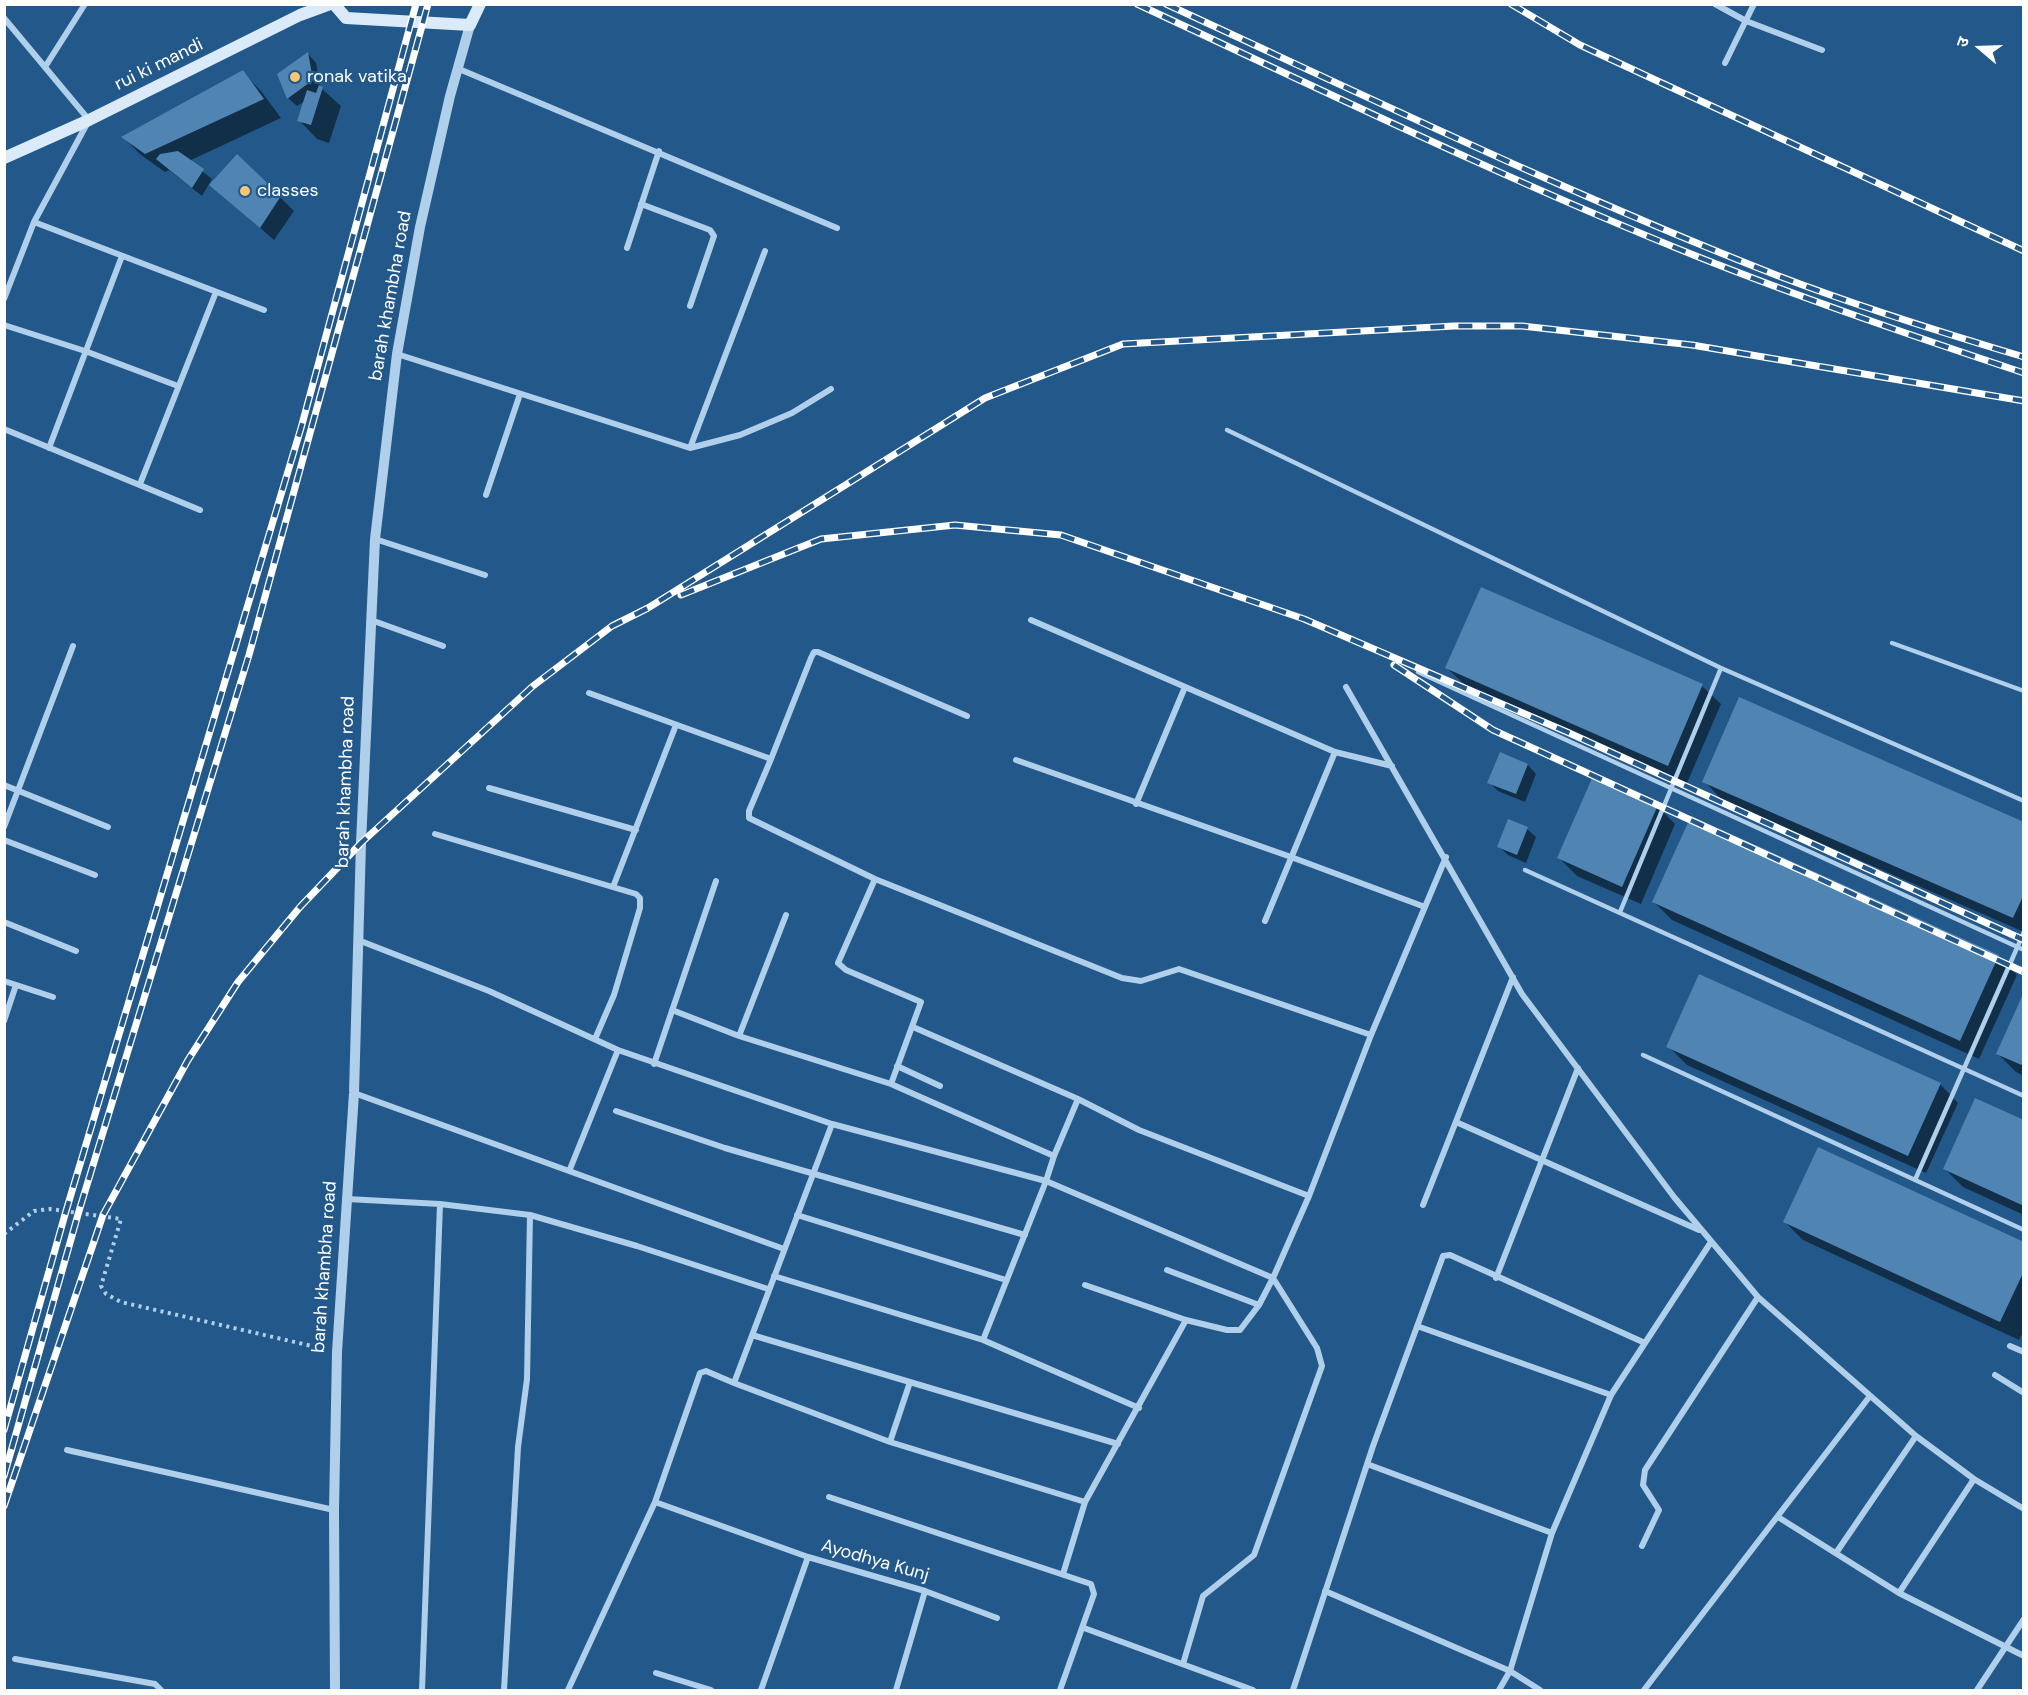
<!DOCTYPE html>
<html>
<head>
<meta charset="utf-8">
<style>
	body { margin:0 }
	#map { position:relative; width:2028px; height:1695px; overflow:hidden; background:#23588a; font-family:"DM Sans","Noto Sans Devanagari",sans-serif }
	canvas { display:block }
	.frame { position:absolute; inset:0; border:6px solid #fff; pointer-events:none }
	.north { position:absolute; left:1950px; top:18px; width:60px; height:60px; -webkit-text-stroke:4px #23588a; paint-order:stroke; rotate:289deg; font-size:16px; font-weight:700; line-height:24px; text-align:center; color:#fff }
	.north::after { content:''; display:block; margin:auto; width:21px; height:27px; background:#fff; clip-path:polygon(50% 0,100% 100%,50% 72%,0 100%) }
</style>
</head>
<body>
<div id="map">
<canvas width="2028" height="1695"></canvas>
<div class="frame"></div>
<div class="north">उ</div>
</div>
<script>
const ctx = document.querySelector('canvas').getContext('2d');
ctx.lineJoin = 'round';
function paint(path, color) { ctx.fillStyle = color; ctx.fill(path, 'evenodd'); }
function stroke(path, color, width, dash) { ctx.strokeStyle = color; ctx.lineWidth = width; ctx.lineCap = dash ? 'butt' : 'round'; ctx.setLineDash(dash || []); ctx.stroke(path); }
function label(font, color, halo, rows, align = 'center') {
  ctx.font = font + ' "DM Sans",sans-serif'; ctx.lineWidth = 4.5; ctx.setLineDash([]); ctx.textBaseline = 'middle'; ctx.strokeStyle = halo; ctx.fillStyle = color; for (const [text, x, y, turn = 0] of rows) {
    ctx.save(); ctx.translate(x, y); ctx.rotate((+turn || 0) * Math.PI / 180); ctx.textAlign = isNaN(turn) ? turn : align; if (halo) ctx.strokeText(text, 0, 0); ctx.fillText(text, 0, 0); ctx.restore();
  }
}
const shadow = new Path2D(`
	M308,54L316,63L321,88L341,106L329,143L317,139L299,120L305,101L297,106L288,98Z
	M242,72L261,91L281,118L189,161L212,179L202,196L169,170L165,172L141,155L123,137Z
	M211,185L280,197L294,211L274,240Z
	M1447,668L1702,686L1721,704L1687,783L1466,686Z
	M1501,754L1528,765L1536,774L1525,802L1498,791L1489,782Z
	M1704,781L2024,823V932L1722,800Z
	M1657,806L1675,824L1641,904L1577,876L1559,858Z
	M1509,821L1527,829L1536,837L1526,863L1508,855L1499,847Z
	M1654,902L1998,956L2017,975L1979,1059L1672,920Z
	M2024,995V1076L2016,1072L1998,1054Z
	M1668,1046L1940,1084L1958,1103L1926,1173L1687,1065Z
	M2024,1122V1215L1963,1187L1945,1169Z
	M1785,1222L2024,1244V1330L2019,1340L1803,1240Z`);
const building = new Path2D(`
	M308,52L313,80L287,99L277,74Z
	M243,70L264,99L145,154L121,137Z
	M319,85L323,87L311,125L297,121L307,90L316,93Z
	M178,151L204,169L192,188L156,159L160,154Z
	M237,154L281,196L260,228L209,185Z
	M1481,587L1703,684L1668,766L1445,668Z
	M1739,697L2024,822V894L2013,918L1702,782Z
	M1500,752L1528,764L1516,794L1487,783Z
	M1593,776L1658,805L1622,887L1557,858Z
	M1691,816L1999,955L1960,1041L1652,902Z
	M1508,819L1528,827L1517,855L1497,847Z
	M1699,974L1941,1083L1908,1156L1666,1047Z
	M2024,992V1066L1996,1054Z
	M1975,1098L2024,1120V1206L1943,1169Z
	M1818,1147L2024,1242V1271L2000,1322L1783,1222Z`);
const path = new Path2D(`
	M4,1234L34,1211L50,1209L121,1219L101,1286L106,1294L121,1302L325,1349`);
const service = new Path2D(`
	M1227,430L1721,668L2024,801
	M1892,643L2024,691
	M1418,672L2024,950
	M1525,870L2024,1096
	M1620,912L1721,668
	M1643,1055L2024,1230
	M1915,1180L2024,932`);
const minor = new Path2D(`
	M1715,4L1746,21L1822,50
	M4,18L89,120L34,222
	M1725,63L1754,4
	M45,67L85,4
	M459,69L837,228
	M641,204L710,230L714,236L690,306
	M627,248L659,151
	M4,299L34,222L264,310
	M4,325L85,351L178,386
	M397,354L690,448L740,435L792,413L831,389
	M4,429L200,510
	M49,448L122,256
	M690,448L765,251
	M140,484L216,292
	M486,495L520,394
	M375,539L485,575
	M371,620L443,646
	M1031,620L1335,752L1392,766
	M1346,687L1522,994L1674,1197L1758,1297L1916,1436L1974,1479L2024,1509
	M589,693L771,759L811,658L814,652H818L967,716
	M771,759L749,811V818L875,879L1122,978L1141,981L1179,969L1371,1035
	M1016,760L1291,857L1425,907
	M4,785L108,827
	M489,788L636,830
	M1136,804L1185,687
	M4,827L73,646
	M435,834L636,894L640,898V908L614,995L595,1039
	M4,840L95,875
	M613,887L676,725
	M1265,921L1335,752
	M4,922L76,951
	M358,940L489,991L618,1050L570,1169
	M4,981L53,997
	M672,1010L739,1036L891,1084L921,1002L846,970L838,963L875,879
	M4,1021L16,985
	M913,1027L1078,1099L1139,1130L1309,1196
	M739,1036L786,915
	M618,1050L832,1124L1046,1181L1054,1156
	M654,1064L716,881
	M897,1066L940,1086
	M891,1084L1054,1156L1078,1099
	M354,1093L784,1249
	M616,1111L725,1148L1025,1235
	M1456,1122L1699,1230
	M832,1124L734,1383L890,1442L910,1382
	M347,1199L440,1204L530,1215L637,1246L768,1289
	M1423,1205L1513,977
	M797,1215L1006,1280
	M1167,1270L1259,1305
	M774,1276L983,1340L1139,1408
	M1496,1278L1578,1068
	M1186,1320L1227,1330H1240L1259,1305L1273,1278
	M1417,1326L1611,1395
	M752,1335L1118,1444
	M983,1340L1046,1181L1273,1278L1309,1196L1371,1035L1446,857
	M2010,1346L2024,1352
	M1995,1375L2024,1393
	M890,1442L1085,1502
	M67,1450L334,1510
	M1367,1464L1552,1533
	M829,1497L1091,1584L1094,1594L1060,1690
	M655,1502L808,1557L925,1591L997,1618
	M1778,1517L1899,1593L2024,1656
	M1642,1546L1659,1510L1643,1485L1645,1470L1758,1297
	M1836,1553L1916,1436
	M1063,1574L1085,1502L1186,1320L1085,1285
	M1325,1591L1510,1671L1540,1690
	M1899,1593L1974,1479
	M1084,1628L1253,1690
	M15,1659L155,1684L161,1690
	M1183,1664L1203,1596L1254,1555L1322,1366L1317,1348L1273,1278
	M656,1673L711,1690
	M422,1690L440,1204
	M504,1690L518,1447L527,1379L530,1215
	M568,1690L655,1502L700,1373L706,1371L734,1383
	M761,1690L808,1557
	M896,1690L925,1591
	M1293,1690L1373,1446L1443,1256L1450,1255L1645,1343
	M1499,1690L1510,1671L1552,1533L1611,1395L1711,1242
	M1644,1690L1870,1396
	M1977,1690L2024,1619`);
const tertiary = new Path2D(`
	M335,1690L334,1510L337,1352L354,1093L361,843L375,539L397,354L420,227L450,96L470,25`);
const secondary = new Path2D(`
	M334,4L346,18L470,25L480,4
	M4,158L89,120L300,15L330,4`);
const rail = new Path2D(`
	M1137,4C1322,90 1507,180 1696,256C1804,299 1913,336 2024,373
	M1166,4C1368,97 1569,194 1776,275C1857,306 1940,332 2024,357
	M1511,4L1580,45L2024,251
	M681,595L821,539L955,525L1061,535L1304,619L1567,732L2024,940
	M1394,665L1493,730L2024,972
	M4,1430L66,1211L301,428L416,4
	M4,1476L79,1211L249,655L428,4
	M4,1506L103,1215L188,1060L238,982L300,907L361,843L533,686L612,626L648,608L985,398L1123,344L1454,326H1522L1692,345L2024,401`);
const markers = [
	[295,77,6,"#f6c673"],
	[245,191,6,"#f6c673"]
];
const streetNames = [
	["rui ki mandi",159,65,-26],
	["barah khambha road",391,296,-80],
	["barah khambha road",346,782,-88],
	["barah khambha road",325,1267,-86],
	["Ayodhya Kunj",875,1561,16]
];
const poiNames = [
	["ronak vatika",307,77],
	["classes",257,191]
];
paint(shadow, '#0007');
paint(building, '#5084b3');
stroke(path, '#b0cfea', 4, [3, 4.5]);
stroke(service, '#b0cfea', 4.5);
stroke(minor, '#b0cfea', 6);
stroke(tertiary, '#b0cfea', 10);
stroke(secondary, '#dbeaf8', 12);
stroke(rail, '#fff', 7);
stroke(rail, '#23588a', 4.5, [14]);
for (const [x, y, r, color] of markers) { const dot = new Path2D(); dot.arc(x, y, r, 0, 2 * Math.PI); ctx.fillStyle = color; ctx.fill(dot); stroke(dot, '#23588a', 2); }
label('18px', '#fff', '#23588a', streetNames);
label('18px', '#fff', '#23588a', poiNames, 'left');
</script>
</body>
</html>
